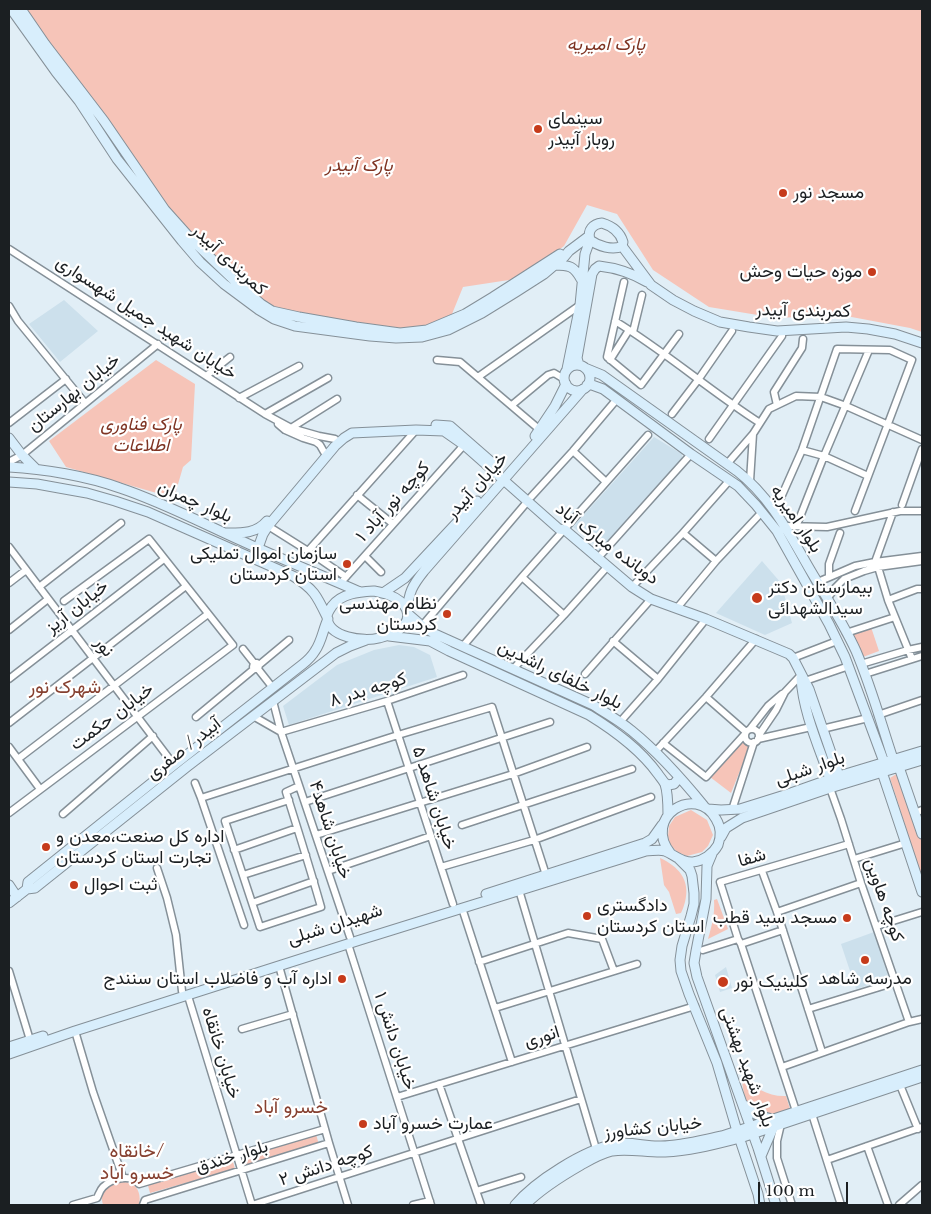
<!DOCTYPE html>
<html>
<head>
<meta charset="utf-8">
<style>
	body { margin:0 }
	#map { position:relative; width:931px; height:1214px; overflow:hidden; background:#e1eef6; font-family:"Libre Baskerville",serif }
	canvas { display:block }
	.frame { position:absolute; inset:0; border:10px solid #1b1f22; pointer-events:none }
	.scale { position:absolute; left:758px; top:1182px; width:90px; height:22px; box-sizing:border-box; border:2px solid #1b1f22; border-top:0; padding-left:6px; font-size:15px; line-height:18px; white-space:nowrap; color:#1b1f22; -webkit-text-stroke:4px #fff; paint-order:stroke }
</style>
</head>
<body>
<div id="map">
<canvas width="931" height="1214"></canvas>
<div class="frame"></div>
<div class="scale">100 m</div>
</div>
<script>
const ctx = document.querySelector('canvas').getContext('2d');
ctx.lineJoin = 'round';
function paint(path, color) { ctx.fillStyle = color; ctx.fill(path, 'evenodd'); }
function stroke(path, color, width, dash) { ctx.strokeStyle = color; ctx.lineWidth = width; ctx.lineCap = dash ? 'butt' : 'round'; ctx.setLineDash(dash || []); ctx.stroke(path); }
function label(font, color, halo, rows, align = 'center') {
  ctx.font = font + ' "Libre Baskerville",Vazirmatn,serif'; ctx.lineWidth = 4.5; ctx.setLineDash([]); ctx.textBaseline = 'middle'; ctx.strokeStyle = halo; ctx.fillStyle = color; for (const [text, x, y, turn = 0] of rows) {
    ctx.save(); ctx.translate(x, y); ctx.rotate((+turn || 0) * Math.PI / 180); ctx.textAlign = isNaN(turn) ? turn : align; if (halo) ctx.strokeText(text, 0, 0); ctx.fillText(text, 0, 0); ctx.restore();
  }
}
const built = new Path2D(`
	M64,300L98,331L60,362L29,324Z
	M654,437L682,454V458L601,550L573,527Z
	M762,561L781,583L792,623L765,635L716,613Z
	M399,645L414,647L430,655L437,677L289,725L283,706L337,665L374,650Z
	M874,932L888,976L887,979L856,989L841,944Z
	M726,967L732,988L720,992L715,975Z`);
const green = new Path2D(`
	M20,9H922V332L910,328L841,315L776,318L709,307L653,270L617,214L587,205L564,246L522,278L463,287L452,314L412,332L272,309L244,281L218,258L161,203L133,155L107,119Z
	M156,360L195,384L191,460L183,467L174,498L66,467L49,441Z
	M871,627L879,651L863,657L853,634Z
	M743,740L750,746L731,793L710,777Z
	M898,773L922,838V878L890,778Z
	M691,810L707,820L713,835L708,846L702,852L687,856L677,852L670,844L668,836L669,826L675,817Z
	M660,858C678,866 691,880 685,902C684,905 683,909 681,913L676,914L669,892L664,885Z
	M717,899L728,929L708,939C712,925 715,914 714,900Z
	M741,1076C753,1087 769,1097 786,1096L790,1109L773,1115L745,1100Z
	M316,1134L319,1145L244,1167L241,1156Z
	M232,1158L235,1169L150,1193L147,1182Z
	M121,1182C122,1182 130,1182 130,1183C139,1186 141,1197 139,1205H103C99,1187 106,1187 121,1182Z`);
const street = new Path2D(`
	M9,249L265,414L291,428L319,436L335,439
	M624,282L607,357L641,385L679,334
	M9,306L18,321L85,403
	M615,321C666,352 710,391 760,423
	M633,332L642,295
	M437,360L460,362L540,430
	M610,360L629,330
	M206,376L230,357
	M478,377L580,305
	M239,398L299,366
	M512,405L548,375L554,373L564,379
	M777,405L774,392L802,348L803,339
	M265,414L328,378
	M672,414L698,380L732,331
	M9,423L66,379
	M278,424L285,430L303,438L316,442L320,445L324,452
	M291,428L337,399
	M709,439L782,336
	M802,450L824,456L868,476
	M573,451L606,482
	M9,462L22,455L158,344
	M727,464L753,434
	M750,481L753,434L769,409L796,396L821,397L846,406L922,440
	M357,495L393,524
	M531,497L573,451L617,399
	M902,505L922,449
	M775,511L802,450L837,349L890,350L912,360L855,511
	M798,522L824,456L869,350
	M265,524L308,551L346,577
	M783,527L785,526L827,527L900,511H922
	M683,533L716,561
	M9,547L174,765
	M308,551L416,430
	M365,556L381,572
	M597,559L691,454
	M875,562L893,512
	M878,567L888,600L912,659
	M522,577L564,615
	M829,577V564L840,533
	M344,579L464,445
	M818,582L855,566L875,562L922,556
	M9,583L26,570
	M39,587L121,523
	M632,587L683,533L729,481
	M827,599L835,588L844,579L864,571L878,567L922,561
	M888,600L917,589H922
	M677,608L716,561L762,512
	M422,626L527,502
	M9,630L48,599
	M846,633L895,617
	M613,641L658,679
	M463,646L522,577L648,435
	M243,649L254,663H257L259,665L258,669H255L253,667L254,663
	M793,658L837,641
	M861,664L908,650L922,647
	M259,665L289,640
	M258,669L273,688
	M513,669L564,615L607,567
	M585,674L651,599
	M865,674L922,656
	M9,679L164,559
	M805,681L849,666
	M706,697L746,732
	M273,701L281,732L350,937
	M387,701L453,904
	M878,715L922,700
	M253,716L281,732
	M196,717L254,669
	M620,722L658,679L706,619
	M9,723L186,586
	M750,729L768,706L782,694
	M822,729L868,718
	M745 736a7 7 0 1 1 14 0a7 7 0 1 1-14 0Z
	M281,732L387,701L463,675
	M759,735L776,710L785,692L801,675
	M758,739L811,727
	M663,743L706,777L745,734
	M9,747L40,789
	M655,752L706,697L756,639
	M18,759L208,614
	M195,783L201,798L244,925
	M830,788L841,819L861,883L909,1022
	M201,798L398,735L492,707L546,875
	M289,800L225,821L260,927L321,907C310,868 298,830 286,792L299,786
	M305,802L550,722
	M732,810L754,742
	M9,813L233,645L149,539L64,601
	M915,813L922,810
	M63,814L153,736
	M462,825L632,769
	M316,835L513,774L587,747
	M234,850L297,828
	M854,859L906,843
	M441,867L534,840L651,797
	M157,868L167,898L176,935L182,991
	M328,871L431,836
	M762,871L777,912L822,1052
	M243,875L306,855
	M519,890L597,1152
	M252,903L314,881
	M462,908L512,1062
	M777,912L861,883
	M877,926L922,912
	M738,939L720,882L849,844
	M348,944L431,1205
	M741,944L783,930
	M703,950L738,939L741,944L796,1111
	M479,962L568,933L602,939L614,971
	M279,966L329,1143L348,1205
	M9,971L30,1040
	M188,996L252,1205
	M495,1008L637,964
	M808,1009L896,982
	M242,1029L293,1014
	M75,1031L93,1092L123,1178
	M782,1067L909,1022L922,1019
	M439,1084L481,1205
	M900,1085L918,1129
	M397,1097L695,1006
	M812,1114L841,1205
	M781,1124L777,1141V1158L792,1205
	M867,1146L888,1205
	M827,1160L922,1127
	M476,1191L521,1177
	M73,1205L97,1198C99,1194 100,1190 103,1187C112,1178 131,1174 139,1184L325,1129
	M143,1205L145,1200L329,1143
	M252,1205L581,1099
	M413,1205L430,1201
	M899,1205L922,1185`);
const secondary = new Path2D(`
	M11,9L56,72L79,101L117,159L182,241L200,262L224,284L259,310L274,319L295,326L370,336L396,338L422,337L448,330L482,313L516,292L544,274L564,257L569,251L589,236
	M21,9L45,44L104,121L165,210L191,239L240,286L261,304L272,311L299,317L356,327L400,333L427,330L465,314L493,297L560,254
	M602,223C612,226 620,232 623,242L622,246C613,251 598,246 590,240C587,230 593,224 602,223Z
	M622,246L651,285L673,300L694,311L720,322L749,327L777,331L846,327L868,329L895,334L922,343
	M555,265C569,265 574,266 581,279
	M579,365L577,358L592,274L595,269L599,266C617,268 632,273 647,282
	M564 378a13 13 0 1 1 26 0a13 13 0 1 1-26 0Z
	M585,368L602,375L737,471C768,495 786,528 805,561C822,591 842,620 856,651C871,686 881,723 893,759
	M567,369L580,305L585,254L590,240
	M587,385H592L603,389L691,454L738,486L756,505L777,531L829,624L845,657L884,762
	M436,425L450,426L497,467
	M535,436L555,406L566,384
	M9,438L22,455L36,469
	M9,467C44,469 87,476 120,488C162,502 202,523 242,541C281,559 321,575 360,592
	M9,482L37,484L59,488L87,493L115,501L148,512L293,576C314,589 317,596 327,617
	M225,533C241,533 256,534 267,521
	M258,548L263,534L268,526L335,446L344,438L352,433L416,430L444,431L464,445L559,529L565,530L632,587L651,599L706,619L789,654L793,658L809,689L839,776
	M374,591C379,592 384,593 389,595C405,601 416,616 400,629C394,634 386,636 379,638C364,642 328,638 327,617C327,613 330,609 332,606C342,593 359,592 374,591Z
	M383,593L405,578L477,501
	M407,611C409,592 412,586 424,571L583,389
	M408,614L422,626L435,634L593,705C606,713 620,721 632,731C659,753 682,779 704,806
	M389,636L430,641L449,651L589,715C615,731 640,749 658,774C660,777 663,780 665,784C668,793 668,805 668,815
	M801,678C803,712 819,747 830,779
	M899,767L922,834
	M882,772L922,892
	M665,783L668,785L674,784L678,779V776
	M708,809L721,810L740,809L788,794L839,776L922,751
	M721,837L726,828L742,818L830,788L922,760
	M712,854L707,866L706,899L696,951L694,963L697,977L758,1148L776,1205
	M679,859L690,870L692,876L694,893V904L691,916L682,946L680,960L681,971L689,994L717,1063L737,1131L758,1194L760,1205
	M9,885L17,897
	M27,889L28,882L174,765L303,664C308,660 312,656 315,651C322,641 323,629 328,619
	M486,894L645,843L652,839L662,825
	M9,903L27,889L35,888L188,766L336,653L350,646L366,640
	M9,1047L43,1036
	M9,1054L75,1031L360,940L646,851C652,851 659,849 665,851C675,855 682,863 693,862C703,861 713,854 718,845C721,837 721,827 716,819C696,783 641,817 671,854
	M744,1105C751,1114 761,1117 772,1119
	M761,1156L773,1128
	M515,1205C535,1181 584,1150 615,1144C631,1141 646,1147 661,1146C682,1146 702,1140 722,1136L922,1070
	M525,1205C541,1189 560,1177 581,1165C590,1160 600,1154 612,1151C629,1148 648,1153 665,1152C691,1151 716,1144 740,1138L922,1077`);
const markers = [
	[538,129,5,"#c63b1b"],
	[783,193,5,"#c63b1b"],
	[872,272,5,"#c63b1b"],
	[347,564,5,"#c63b1b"],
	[757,598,6,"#c63b1b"],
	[447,614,5,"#c63b1b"],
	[46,847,5,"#c63b1b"],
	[74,885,5,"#c63b1b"],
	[587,916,5,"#c63b1b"],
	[847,918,5,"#c63b1b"],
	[865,960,5,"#c63b1b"],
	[342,979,5,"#c63b1b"],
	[723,982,6,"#c63b1b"],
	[363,1124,5,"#c63b1b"]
];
const parkNames = [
	["پارک امیریه",606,45],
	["پارک آبیدر",359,166],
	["پارک فناوری",141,425],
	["اطلاعات",141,446]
];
const poiNames = [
	["سینمای",548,119],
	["روباز آبیدر",548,140],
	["مسجد نور",793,193],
	["موزه حیات وحش",862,272,"right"],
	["سازمان اموال تملیکی",337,554,"right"],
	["استان کردستان",337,575,"right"],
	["بیمارستان دکتر",768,588],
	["سیدالشهدائی",768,609],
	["نظام مهندسی",437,604,"right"],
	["کردستان",437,625,"right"],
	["اداره کل صنعت،معدن و",56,837],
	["تجارت استان کردستان",56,858],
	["ثبت احوال",84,885],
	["دادگستری",597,906],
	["استان کردستان",597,927],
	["مسجد سید قطب",837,918,"right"],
	["اداره آب و فاضلاب استان سنندج",332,979,"right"],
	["مدرسه شاهد",865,979,"center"],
	["کلینیک نور",734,982],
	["عمارت خسرو آباد",373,1124]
];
const streetNames = [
	["کمربندی آبیدر",229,260,43],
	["کمربندی آبیدر",803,311,1],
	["خیابان شهید جمیل شهسواری",146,318,33],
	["خیابان بهارستان",74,393,-39],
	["خیابان آبیدر",477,486,-48],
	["بلوار چمران",195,502,24],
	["کوچه نور آباد ۱",393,502,-48],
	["بلوار امیریه",796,519,56],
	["دوبانده مبارک آباد",607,544,37],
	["خیابان آریز",77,607,-38],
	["نور",104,647,53],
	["بلوار خلفای راشدین",560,675,26],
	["کوچه بدر ۸",368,690,-17],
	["خیابان حکمت",112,717,-37],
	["آبیدر/ صفری",184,749,-38],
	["بلوار شبلی",810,769,-19],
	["خیابان شاهد ۵",434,798,72],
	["خیابان شاهد۴",330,830,72],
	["شفا",752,858,-16],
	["کوچه هاوین",884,900,71],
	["شهیدان شبلی",335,925,-18],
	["انوری",542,1037,-17],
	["خیابان دانش ۱",395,1041,72],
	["خیابان خانقاه",221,1053,73],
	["بلوار شهید بهشتی",747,1067,70],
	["خیابان کشاورز",653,1128,-6],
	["بلوار خندق",232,1157,-17],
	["کوچه دانش ۲",326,1166,-18]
];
const neighbourhoodNames = [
	["شهرک نور",65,688],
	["خسرو آباد",291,1108],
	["خانقاه/",137,1152],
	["خسرو آباد",137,1174]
];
paint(built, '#cce0ec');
paint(green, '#f6c4b8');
stroke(street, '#859098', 9);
stroke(secondary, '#859098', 11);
stroke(street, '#fff', 6);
stroke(secondary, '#d8eefc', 9);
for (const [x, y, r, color] of markers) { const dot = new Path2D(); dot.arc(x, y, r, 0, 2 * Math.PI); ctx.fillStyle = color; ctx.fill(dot); stroke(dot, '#fff', 2); }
label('italic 18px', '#7e3322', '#fff', parkNames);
label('18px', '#1b1f22', '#fff', poiNames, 'left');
label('18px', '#1b1f22', '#fff', streetNames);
label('19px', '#864030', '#fff', neighbourhoodNames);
</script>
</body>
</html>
